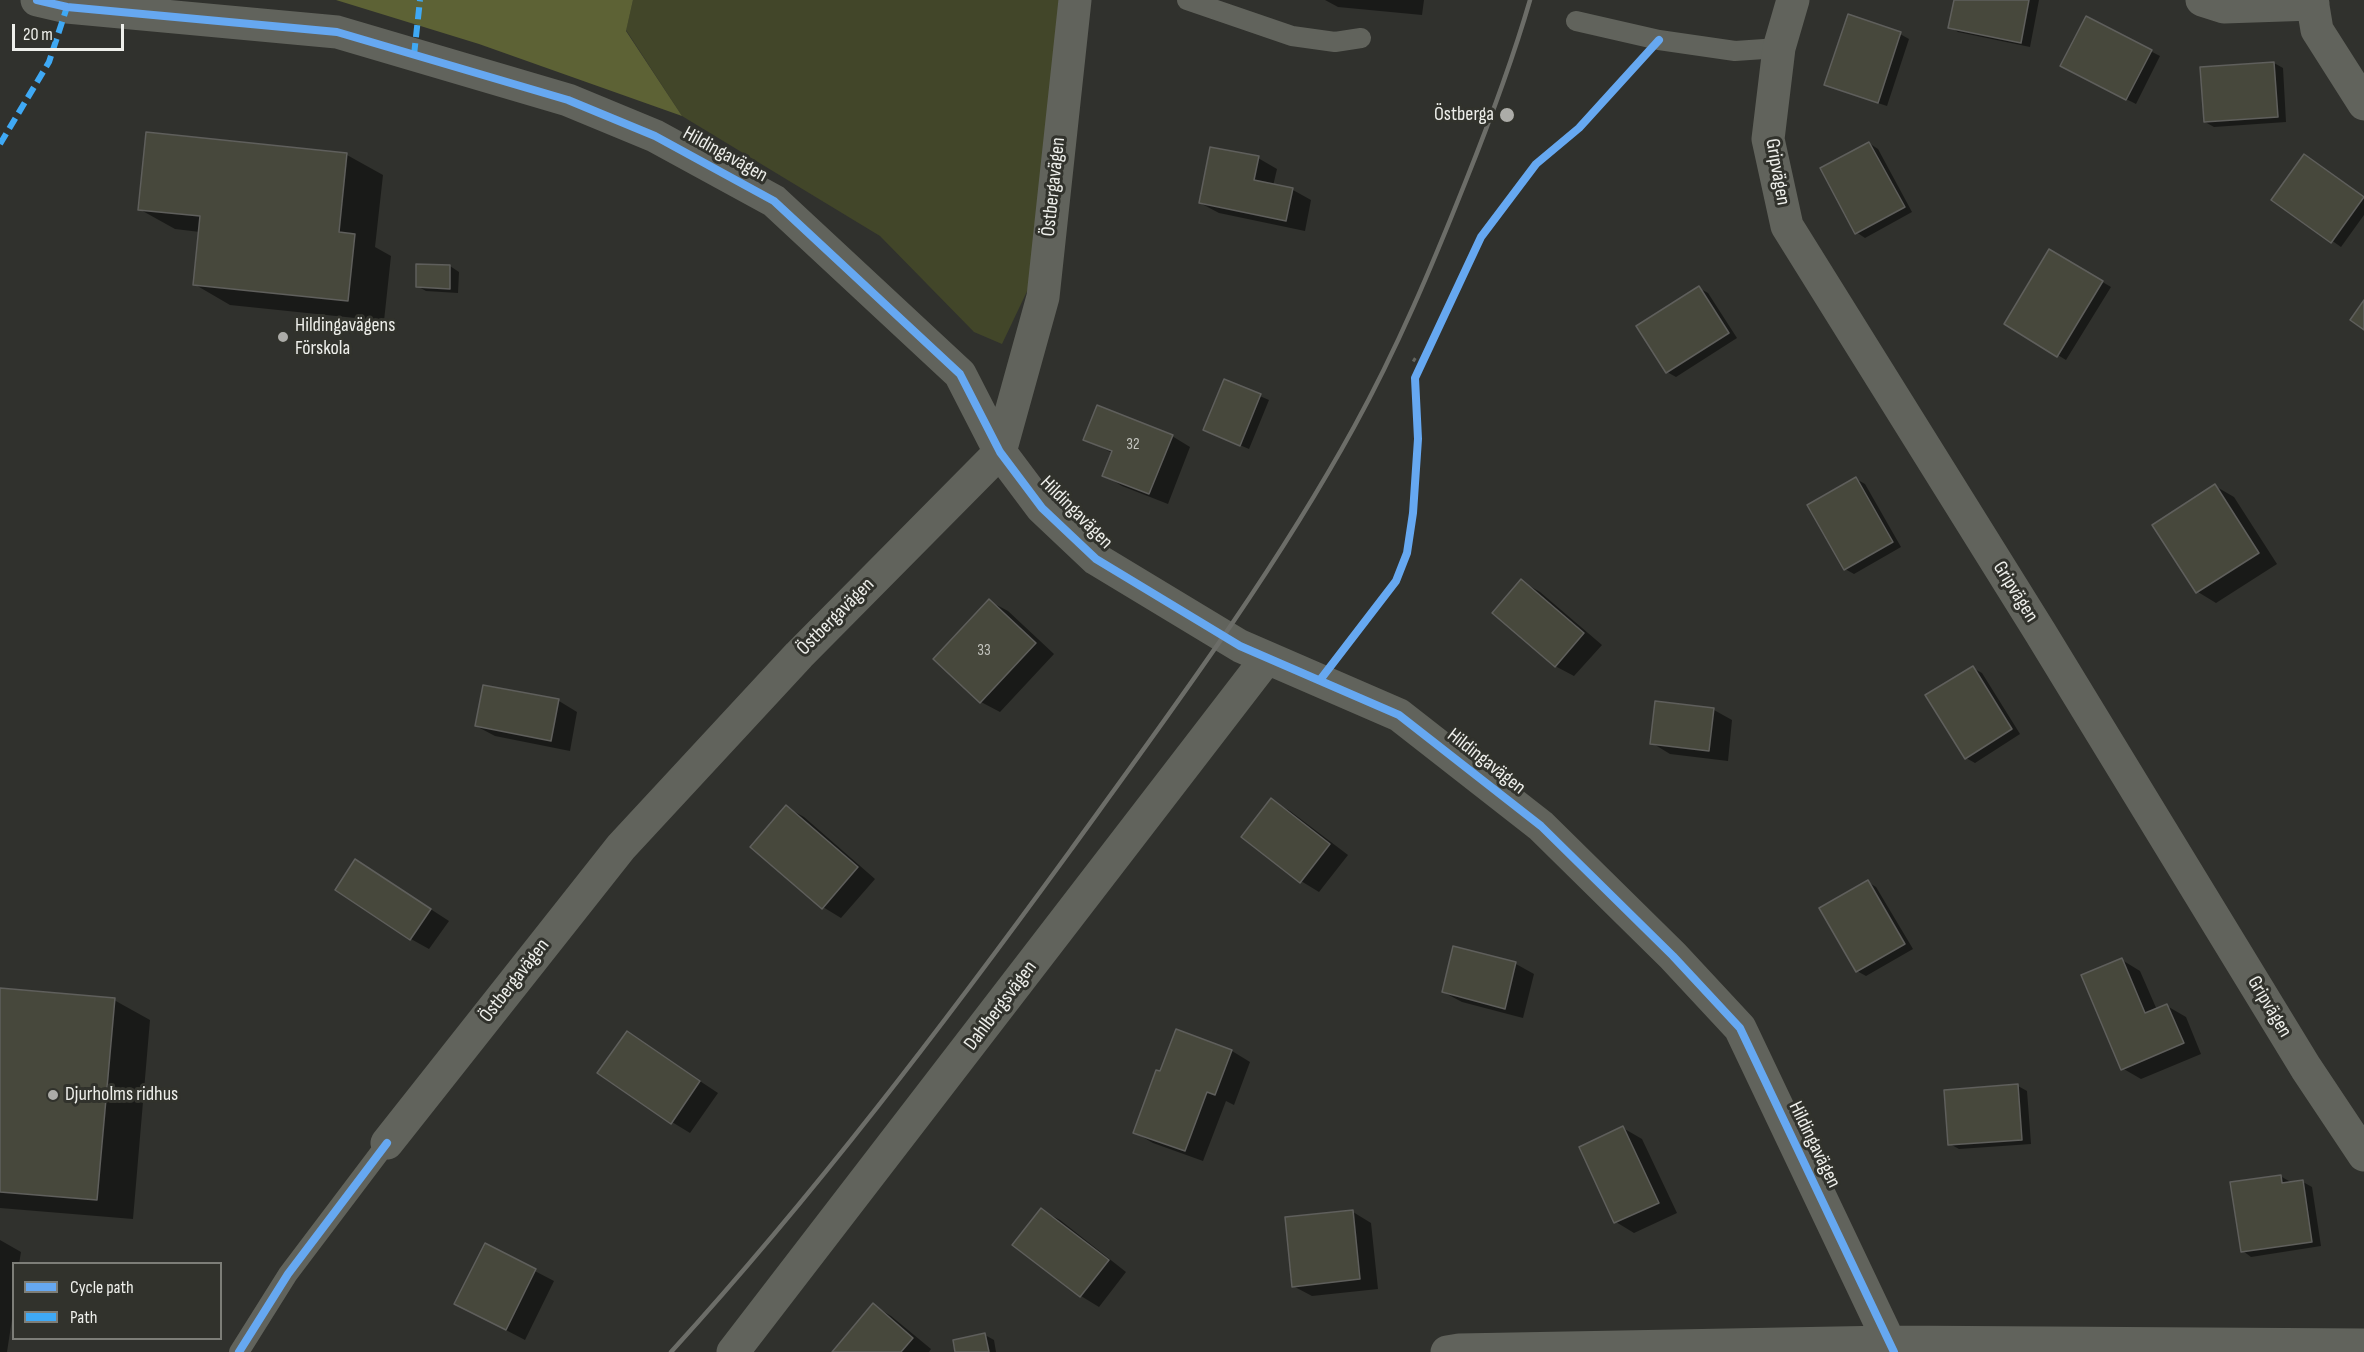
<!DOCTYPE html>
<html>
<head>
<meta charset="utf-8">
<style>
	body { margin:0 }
	#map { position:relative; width:2364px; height:1352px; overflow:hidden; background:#30312d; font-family:"Sofia Sans Condensed",sans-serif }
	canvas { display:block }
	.legend { position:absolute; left:12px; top:1262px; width:210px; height:78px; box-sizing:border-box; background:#31322c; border:2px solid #7d7e78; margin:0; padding:8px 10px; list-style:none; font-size:18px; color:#eeefeb }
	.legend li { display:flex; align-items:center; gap:12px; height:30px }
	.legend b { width:30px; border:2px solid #7d7e78 }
	.scale { position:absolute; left:12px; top:24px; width:112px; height:27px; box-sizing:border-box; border:3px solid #eeefeb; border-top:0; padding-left:8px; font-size:18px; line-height:21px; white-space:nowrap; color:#eeefeb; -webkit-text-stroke:4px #31322c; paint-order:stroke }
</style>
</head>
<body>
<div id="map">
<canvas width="2364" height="1352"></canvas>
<ul class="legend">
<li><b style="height:8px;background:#66a8f1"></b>Cycle path</li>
<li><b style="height:8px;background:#3fa9f5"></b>Path</li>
</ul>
<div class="scale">20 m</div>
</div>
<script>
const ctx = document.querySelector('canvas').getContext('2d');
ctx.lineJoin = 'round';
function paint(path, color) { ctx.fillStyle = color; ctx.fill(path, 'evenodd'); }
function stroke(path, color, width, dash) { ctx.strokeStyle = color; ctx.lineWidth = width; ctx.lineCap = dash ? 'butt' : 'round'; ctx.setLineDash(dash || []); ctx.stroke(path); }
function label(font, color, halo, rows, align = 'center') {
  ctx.font = font + ' "Sofia Sans Condensed",sans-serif'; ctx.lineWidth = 6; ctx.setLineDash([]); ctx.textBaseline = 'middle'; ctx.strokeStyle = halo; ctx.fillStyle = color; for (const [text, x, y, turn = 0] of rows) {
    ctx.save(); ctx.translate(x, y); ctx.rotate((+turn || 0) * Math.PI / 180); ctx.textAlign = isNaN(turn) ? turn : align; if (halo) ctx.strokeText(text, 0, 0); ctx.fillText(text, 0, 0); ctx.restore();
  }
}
const green = new Path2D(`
	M633,0H1061L1030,285L1002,344L974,332L880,236L682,116L626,30Z`);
const forest = new Path2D(`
	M336,0H633L626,31L682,116L479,44Z`);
const shadow = new Path2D(`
	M1325,0H1424L1422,15L1338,7Z
	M1955,0H2039L2030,47L1958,32L1950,27Z
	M2086,18L2160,56L2136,104L2071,71Z
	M1900,34L1909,39L1887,106L1835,89L1826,84Z
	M2274,63L2283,68L2286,122L2214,127L2205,122Z
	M147,133L347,155L383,175L375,247L391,256L384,321L230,305L194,284L200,232L175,229L139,209Z
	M1869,143L1878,149L1912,212L1865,238L1856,232Z
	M1258,158L1277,169L1273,186L1293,190L1311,200L1305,231L1219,213L1200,203Z
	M2313,161L2364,198V215L2341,247L2273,199Z
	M2050,251L2111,287L2066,360L2006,324Z
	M450,266L459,272L458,293L426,291L417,286Z
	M1699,288L1708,293L1737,338L1676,377L1667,372Z
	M1225,381L1269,400L1249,449L1205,430Z
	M1172,436L1190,447L1168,504L1122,486L1104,475L1112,453L1085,439Z
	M1856,479L1865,484L1901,547L1854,574L1845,569Z
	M2215,486L2234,497L2277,564L2216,603L2198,592Z
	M1521,581L1540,592L1602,645L1574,676L1555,666Z
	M989,601L1008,611L1054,654L1000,712L981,702Z
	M1973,668L1982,673L2020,734L1975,763L1966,758Z
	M484,686L559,701L577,712L570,751L495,736L476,726Z
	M1714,710L1732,720L1728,761L1670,754L1652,743Z
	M1271,800L1290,811L1348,855L1319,892L1301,881Z
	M786,807L804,817L875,879L841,918L823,907Z
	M356,861L449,921L429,949L411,939Z
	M1868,882L1876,887L1913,949L1866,976L1857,971Z
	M1455,948L1516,964L1534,974L1523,1018L1462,1002L1443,992Z
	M2122,960L2140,971L2157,1010L2167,1006L2186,1017L2201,1054L2141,1079L2122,1068Z
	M0,990L114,1000L150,1020L133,1219L0,1208Z
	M1177,1031L1232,1051L1250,1062L1234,1105L1226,1101L1203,1161L1153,1143L1134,1132L1161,1073Z
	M627,1033L718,1093L690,1133L672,1122Z
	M2018,1086L2027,1091L2031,1144L1959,1149L1950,1144Z
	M1623,1128L1642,1139L1677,1213L1634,1233L1616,1222L1581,1147Z
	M2280,1176L2289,1181L2290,1184L2303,1182L2312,1187L2321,1246L2251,1257L2243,1251Z
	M1041,1210L1060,1220L1126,1272L1099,1307L1081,1296L1014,1244Z
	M1353,1212L1371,1223L1378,1289L1312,1296L1293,1286Z
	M0,1240L21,1252L19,1264H14V1306L7,1352H0Z
	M485,1245L554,1281L525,1340L456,1304Z
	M873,1305L891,1316L931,1349L929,1352H834Z
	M985,1335L994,1340L996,1352H957Z`);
const building = new Path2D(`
	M1954,0H2029L2021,43L1948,28Z
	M1848,14L1901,32L1878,103L1824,85Z
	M2086,16L2152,50L2126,100L2060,66Z
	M2274,62L2278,117L2204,122L2200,67Z
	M146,132L347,153L339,232L355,234L348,301L193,285L200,216L138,210Z
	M1869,142L1905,207L1855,234L1820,168Z
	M1210,147L1259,156L1254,180L1293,188L1286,221L1199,203Z
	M2304,154L2364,197L2331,243L2271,200Z
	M2049,249L2103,281L2057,357L2004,324Z
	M416,264L450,265V289L416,287Z
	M1699,286L1729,333L1666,373L1636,326Z
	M2364,300V330L2350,320Z
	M1224,379L1261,394L1240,446L1203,430Z
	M1097,405L1173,435L1149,494L1102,476L1112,451L1083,440Z
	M1856,477L1893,542L1844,570L1807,505Z
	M2215,484L2259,553L2196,593L2152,525Z
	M1521,579L1584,633L1555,667L1492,613Z
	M989,599L1036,643L980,703L933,659Z
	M1973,666L2012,729L1965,759L1925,695Z
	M483,685L559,699L551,741L475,726Z
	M1655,701L1714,708L1709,751L1650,744Z
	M1271,798L1330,844L1300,883L1241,837Z
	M786,805L858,867L822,909L750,847Z
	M355,859L431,909L410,940L335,890Z
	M1868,880L1905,944L1856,972L1819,908Z
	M1453,946L1516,962L1505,1009L1442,992Z
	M2122,958L2145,1013L2167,1004L2184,1043L2121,1070L2081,975Z
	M0,988L115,998L97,1200L0,1192Z
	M1176,1029L1232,1050L1215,1095L1207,1092L1185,1151L1133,1133L1156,1070L1160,1071Z
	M627,1031L700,1081L671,1124L597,1073Z
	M2018,1084L2022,1140L1948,1145L1944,1090Z
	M1623,1126L1659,1203L1614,1223L1579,1147Z
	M2281,1175L2282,1183L2303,1180L2312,1242L2241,1252L2230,1182Z
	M1041,1208L1109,1260L1080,1297L1012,1245Z
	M1353,1210L1360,1279L1292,1287L1285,1217Z
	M485,1243L536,1269L506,1330L454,1304Z
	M873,1303L913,1338L901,1352H832Z
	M985,1333L989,1352H955L953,1340Z`);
const path = new Path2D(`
	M1413,359L1421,364`);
const lane = new Path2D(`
	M1187,0L1292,36L1335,42L1361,38
	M1576,21L1659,40L1735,51L1779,48
	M239,1352L288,1274L387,1143`);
const street = new Path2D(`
	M37,0L67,7L337,32L568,100L655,136L774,201L960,374L1000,452L1042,508L1096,559L1240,646L1399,715L1541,826L1673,956L1740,1028L1894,1352
	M1793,0L1779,48L1768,139L1787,226L2040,632L2306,1068L2364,1155
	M2202,0L2224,7L2313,4
	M2312,0L2317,30L2364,104
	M387,1143L621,847L799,655L1000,452L1043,297L1075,0
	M733,1352L1267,658
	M1447,1352L1459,1350L1890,1342L2364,1345`);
const rail = new Path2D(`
	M671,1352C815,1194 944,1024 1070,851C1170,713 1272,576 1354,427C1397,349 1432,266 1465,183C1489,123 1512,62 1530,0`);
const quiet = new Path2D(`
	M414,55L420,0
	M0,144L49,62L67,7`);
const cycleway = new Path2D(`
	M37,0L67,7L337,32L568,100L655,136L774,201L960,374L1000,452L1042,508L1096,559L1240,646L1399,715L1541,826L1673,956L1740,1028L1894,1352
	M1320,680L1396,581L1407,553L1413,513L1418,439L1415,378L1481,237L1536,164L1579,128L1659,40
	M239,1352L288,1274L387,1143`);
const markers = [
	[1507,115,8,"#acaca8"],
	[283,337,6,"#acaca8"],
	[53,1095,6,"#acaca8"]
];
const numberNames = [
	["32",1133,445],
	["33",984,651]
];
const poiNames = [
	["Östberga",1494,115,"right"],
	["Hildingavägens",295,326],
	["Förskola",295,349],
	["Djurholms ridhus",65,1095]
];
const streetNames = [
	["Hildingavägen",725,155,29],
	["Gripvägen",1777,172,80],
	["Östbergavägen",1054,187,-84],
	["Hildingavägen",1076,513,45],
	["Gripvägen",2015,592,58],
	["Östbergavägen",836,617,-45],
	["Hildingavägen",1486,762,38],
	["Östbergavägen",515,981,-52],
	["Dahlbergsvägen",1001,1006,-53],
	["Gripvägen",2269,1007,59],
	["Hildingavägen",1814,1145,64]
];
paint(green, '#424629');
paint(forest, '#5d6235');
paint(shadow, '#0007');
paint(building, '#47483c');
stroke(building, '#5f5f5c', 1.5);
stroke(path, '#63645e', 4, [3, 4.5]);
stroke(lane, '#61635c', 20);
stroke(street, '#61635c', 33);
stroke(rail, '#6c6d68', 4.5);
stroke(quiet, '#3fa9f5', 6, [12, 6]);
stroke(cycleway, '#66a8f1', 8);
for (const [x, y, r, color] of markers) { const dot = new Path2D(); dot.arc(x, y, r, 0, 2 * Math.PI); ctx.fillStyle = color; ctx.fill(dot); stroke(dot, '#31322c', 2); }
label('16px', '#c4c5bf', null, numberNames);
label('20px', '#eeefeb', '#31322c', poiNames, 'left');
label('20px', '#eeefeb', '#31322c', streetNames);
</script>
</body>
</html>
